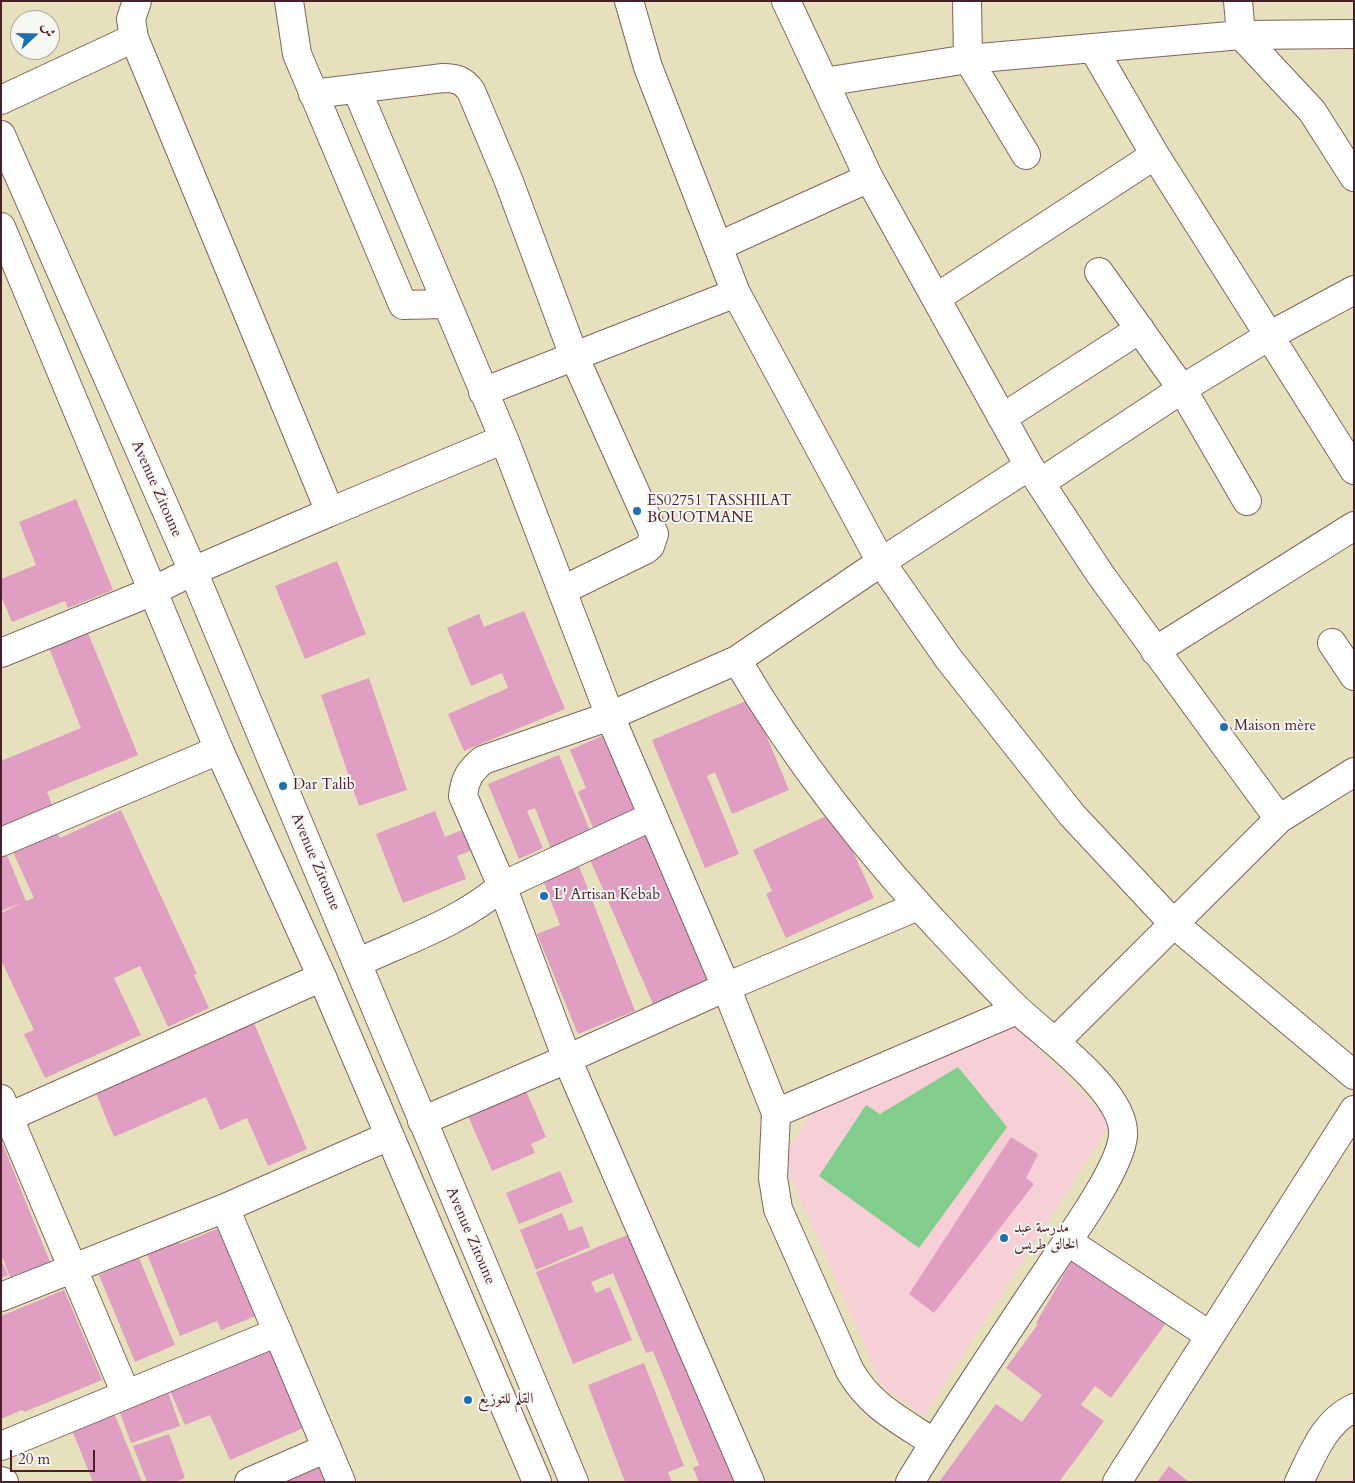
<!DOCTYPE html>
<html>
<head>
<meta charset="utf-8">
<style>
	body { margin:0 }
	#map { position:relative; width:1355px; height:1483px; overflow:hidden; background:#e6e0bc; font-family:Cardo,Amiri,serif }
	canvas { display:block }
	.frame { position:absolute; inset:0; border:2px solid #4a1f2b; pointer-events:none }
	.north { position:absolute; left:10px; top:10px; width:50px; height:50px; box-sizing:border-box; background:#f6f6f2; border:1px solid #b1a0a2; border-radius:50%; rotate:69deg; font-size:14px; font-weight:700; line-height:20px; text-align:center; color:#4a1f2b }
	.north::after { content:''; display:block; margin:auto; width:18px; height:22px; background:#1f6fb2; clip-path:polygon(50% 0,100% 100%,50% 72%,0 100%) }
	.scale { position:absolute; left:10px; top:1450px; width:85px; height:22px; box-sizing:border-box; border:2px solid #4a1f2b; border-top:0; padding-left:6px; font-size:15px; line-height:18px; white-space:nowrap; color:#4a1f2b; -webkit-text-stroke:4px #f6f6f2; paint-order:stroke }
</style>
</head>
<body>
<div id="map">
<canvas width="1355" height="1483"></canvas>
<div class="frame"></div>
<div class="north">ش</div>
<div class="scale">20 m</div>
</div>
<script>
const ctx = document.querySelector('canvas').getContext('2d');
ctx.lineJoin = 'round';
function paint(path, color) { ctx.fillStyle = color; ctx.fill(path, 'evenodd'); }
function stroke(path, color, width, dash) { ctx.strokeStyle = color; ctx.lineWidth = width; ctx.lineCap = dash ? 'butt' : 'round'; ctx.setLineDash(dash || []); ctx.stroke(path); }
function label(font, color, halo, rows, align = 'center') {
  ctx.font = font + ' Cardo,Amiri,serif'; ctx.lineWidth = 4; ctx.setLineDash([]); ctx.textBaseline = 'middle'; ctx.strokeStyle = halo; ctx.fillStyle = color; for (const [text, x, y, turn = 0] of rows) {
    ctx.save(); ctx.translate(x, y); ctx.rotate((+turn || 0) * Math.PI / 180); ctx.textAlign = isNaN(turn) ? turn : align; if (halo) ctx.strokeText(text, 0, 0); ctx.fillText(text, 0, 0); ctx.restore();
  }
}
const built = new Path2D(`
	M1016,1026L1111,1123L924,1416L882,1386L783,1159L812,1112Z`);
const green = new Path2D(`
	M958,1067L1007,1127L919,1248L819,1176L866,1105L880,1114Z`);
const building = new Path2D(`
	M76,499L113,590L68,608L65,601L12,622L1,596V579L36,565L19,522Z
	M337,561L366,634L305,659L275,586Z
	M524,611L565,709L464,751L448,714L508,688L502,673L471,686L447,628L479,614L484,627Z
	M86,628L138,755L47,792L53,807L1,829V761L81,728L47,643Z
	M369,678L407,790L359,806L321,695Z
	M751,699L789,790L732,814L715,772L707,776L739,854L705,868L652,740Z
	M609,733L642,810L594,830L578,792L586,788L570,750Z
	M559,755L591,833L551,849L535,808L527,811L543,848L519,859L488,784Z
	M121,810L197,974L194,975L209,1008L168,1027L140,966L114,978L141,1035L45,1078L24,1034L34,1030L1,960V913L24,902L1,911V857L7,855L26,901L34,898L13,852L57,831L60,838Z
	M435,811L445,837L469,827L477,848L457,856L466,879L403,903L376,834Z
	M835,812L874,898L786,938L766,894L772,891L753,850Z
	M651,830L715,980L654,1006L588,855Z
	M577,861L635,1011L578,1034L537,934L560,925L543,880Z
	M254,1023L307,1149L268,1166L247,1118L220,1130L206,1097L114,1137L95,1091Z
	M523,1084L546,1137L531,1144L535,1153L492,1171L465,1109Z
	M1011,1137L1038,1154L1026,1178L1034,1184L934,1313L909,1294Z
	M1,1140L50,1262L10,1277L1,1254Z
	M560,1171L573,1202L519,1224L506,1193Z
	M562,1213L569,1231L582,1226L590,1247L536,1270L520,1230Z
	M222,1227L258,1315L221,1330L217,1321L180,1336L147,1254L179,1242L180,1244Z
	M640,1230L742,1482H699L693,1468L699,1465L653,1351L646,1353L613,1273L591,1282L596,1293L610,1287L632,1340L573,1364L536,1272Z
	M1076,1254L1172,1315L1111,1398L1095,1386L1081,1405L1104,1421L1059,1482H939L996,1404L1022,1422L1042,1395L1006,1368L1038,1324L1036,1323Z
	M139,1258L175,1345L135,1362L99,1275Z
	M1,1260L8,1275L1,1278Z
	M64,1290L102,1380L24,1412L22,1410L1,1419V1316Z
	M271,1340L308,1426L230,1460L210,1415L185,1425L167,1384Z
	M644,1363L684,1466L668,1472L672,1482H625L588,1385Z
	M167,1389L180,1426L131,1443L118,1407Z
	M112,1408L142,1482H93L70,1425Z
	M169,1434L185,1478L175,1482H147L133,1446Z
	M324,1460L332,1482H268Z
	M1169,1466L1189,1482H1157Z`);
const minor = new Path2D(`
	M289,1L297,54L403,305L445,304
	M629,1L648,67L736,293L881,562L948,658L1072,815L1173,923L1354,1075
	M786,1L869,178L1029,466L1100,574L1279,819
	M967,1L968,59L1026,155
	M1238,1L1241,35L1312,111L1354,177
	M1093,48L1155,155L1354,470
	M824,82L968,59L1241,35L1354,34
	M357,90L504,439L610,716L726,987L776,1113L773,1178L778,1209L850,1371C871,1407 900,1420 934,1443
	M313,94L443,78C456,78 463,80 471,91L508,179L574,356L654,534L650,546L645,550L563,590
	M1,100L134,38
	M719,246L869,178
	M1099,272L1182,389L1247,501
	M936,298L1155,155
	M483,392L736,293
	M1002,418L1140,329
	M1040,483L1182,389L1269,336L1354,290
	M330,512L504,439
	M1332,643L1354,676
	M1155,651L1354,526
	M1,653L153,591L193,571L330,512L134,38L131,19L137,1
	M737,660C798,765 875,861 959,949C978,969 997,990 1017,1009C1045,1036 1127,1093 1123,1136C1120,1168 1073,1233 1054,1261C1005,1334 956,1407 910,1482
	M1,842L219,750
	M357,963C406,940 461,922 502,886L653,816
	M1056,1041L1279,819L1354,772
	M1,1099L126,1394
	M776,1113L1017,1010
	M9,1117L322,977
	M422,1121L567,1059L726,987L918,906
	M225,1208L341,1482
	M1067,1241L1209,1335
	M1,1297L225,1208L389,1136
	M1,1446L278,1332
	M1,1481L4,1482
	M249,1482L327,1448
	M750,1482L567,1059L502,886L463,796C465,778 470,771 483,760L610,716L737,660L881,562L1029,466
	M1117,1482L1354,1110
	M1299,1482C1313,1454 1324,1422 1354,1408`);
const major = new Path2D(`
	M1,135L193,571L574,1482
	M1,227L219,750L322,977L537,1482`);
const markers = [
	[637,511,5,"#1f6fb2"],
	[1224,727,5,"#1f6fb2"],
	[283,786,5,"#1f6fb2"],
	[544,896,5,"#1f6fb2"],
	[1004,1238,5,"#1f6fb2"],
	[468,1400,5,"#1f6fb2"]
];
const streetNames = [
	["Avenue Zitoune",156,489,66],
	["Avenue Zitoune",315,862,67],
	["Avenue Zitoune",470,1236,67]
];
const poiNames = [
	["ES02751 TASSHILAT",647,502],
	["BOUOTMANE",647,519],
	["Maison mère",1234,727],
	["Dar Talib",293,786],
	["L' Artisan Kebab",554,896],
	["مدرسة عبد",1014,1229],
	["الخالق طريس",1014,1246],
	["القلم للتوزيع",478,1400]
];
paint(built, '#f6cfd7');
paint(green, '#82cd8b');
paint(building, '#e19ec3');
stroke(minor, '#81635e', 30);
stroke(major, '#81635e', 30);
stroke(minor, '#fff', 28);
stroke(major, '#fff', 28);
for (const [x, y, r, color] of markers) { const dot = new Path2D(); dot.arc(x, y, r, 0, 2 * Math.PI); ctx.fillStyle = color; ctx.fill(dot); stroke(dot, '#f6f6f2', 2); }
label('15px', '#4a1f2b', '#f6f6f2', streetNames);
label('15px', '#4a1f2b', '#f6f6f2', poiNames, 'left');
</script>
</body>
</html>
